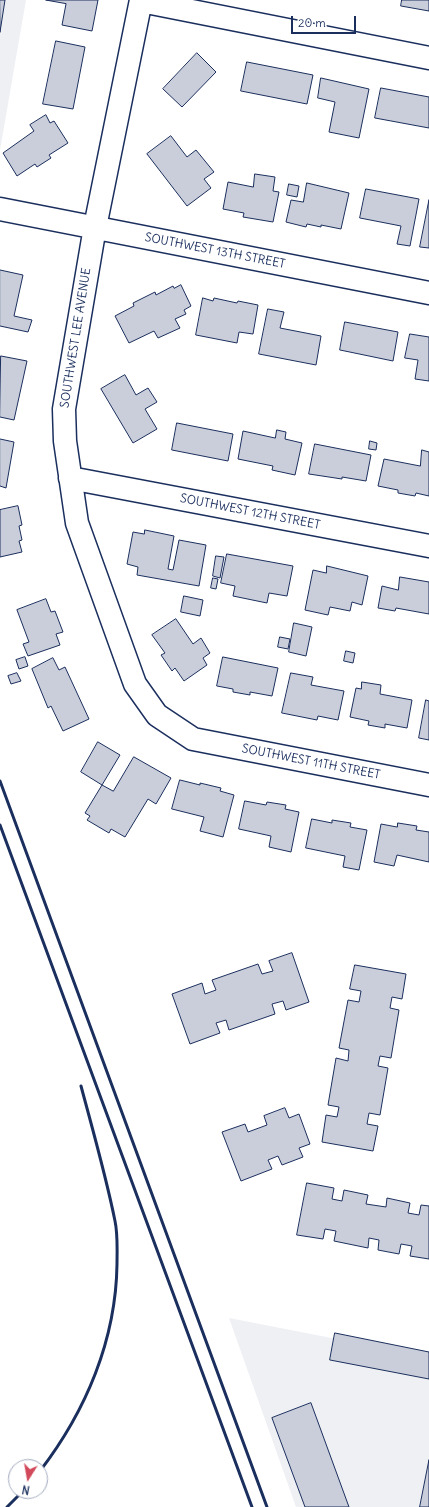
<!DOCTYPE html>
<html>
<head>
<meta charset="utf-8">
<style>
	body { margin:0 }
	#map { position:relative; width:429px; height:1507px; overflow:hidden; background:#fff; font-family:Delius,sans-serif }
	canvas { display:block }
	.north { position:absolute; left:8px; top:1459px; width:40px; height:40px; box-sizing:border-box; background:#fff; border:1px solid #a4acbf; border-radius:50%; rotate:191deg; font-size:11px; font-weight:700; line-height:16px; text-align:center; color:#1b2f5e }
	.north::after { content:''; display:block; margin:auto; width:14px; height:18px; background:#d1495b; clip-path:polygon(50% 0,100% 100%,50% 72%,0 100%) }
	.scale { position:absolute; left:291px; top:16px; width:65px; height:18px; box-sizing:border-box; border:2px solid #1b2f5e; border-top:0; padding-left:5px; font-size:12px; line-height:14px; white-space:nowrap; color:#1b2f5e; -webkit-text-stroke:3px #fff; paint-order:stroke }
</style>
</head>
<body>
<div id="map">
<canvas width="429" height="1507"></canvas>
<div class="north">N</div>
<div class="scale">20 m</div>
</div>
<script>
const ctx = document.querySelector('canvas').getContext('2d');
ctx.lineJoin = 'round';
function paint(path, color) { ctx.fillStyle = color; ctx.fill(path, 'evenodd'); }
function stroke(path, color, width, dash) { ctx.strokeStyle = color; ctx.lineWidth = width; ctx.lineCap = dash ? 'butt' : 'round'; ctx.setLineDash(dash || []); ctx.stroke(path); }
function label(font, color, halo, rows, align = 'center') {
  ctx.font = font + ' Delius,sans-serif'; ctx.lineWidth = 3; ctx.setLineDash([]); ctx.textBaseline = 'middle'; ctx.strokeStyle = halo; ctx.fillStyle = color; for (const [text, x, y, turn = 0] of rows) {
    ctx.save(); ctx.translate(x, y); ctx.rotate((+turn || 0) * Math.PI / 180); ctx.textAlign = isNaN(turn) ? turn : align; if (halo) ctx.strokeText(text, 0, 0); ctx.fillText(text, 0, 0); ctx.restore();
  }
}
const built = new Path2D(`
	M0,0H26L0,150Z
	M229,1318L429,1357V1507H296Z`);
const building = new Path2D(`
	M0,0H5L0,32Z
	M46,0H98L92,31L62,25L66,4Z
	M402,0H429V11L401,6Z
	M56,41L85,47L73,109L43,104Z
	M197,53L216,72L182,107L163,89Z
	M247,62L313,75L307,104L241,91Z
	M321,78L369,89L359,138L329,132L335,102L318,98Z
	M381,88L429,97V128L375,118Z
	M46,115L50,123L54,121L68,143L49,155L51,158L37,167L35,164L17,176L3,153L34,131L30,125Z
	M171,136L187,157L196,150L214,172L204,179L211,188L187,206L147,154Z
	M255,174L275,177L273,191L279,192L273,222L243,217L244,213L223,209L228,182L253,187Z
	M307,183L349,193L341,229L321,225V227L307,224L306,227L286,222L291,200L303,202Z
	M289,184L299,186L297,197L287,195Z
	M366,189L419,199L410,246L397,244L401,226L360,218Z
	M429,200V248L420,247Z
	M0,270L23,275L14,316L32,320L28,332L0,326Z
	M181,285L191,306L184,310L186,314L175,319L180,328L158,338L154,331L129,343L115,316L134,306L133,303L155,292L156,295L173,286L174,288Z
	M203,298L213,301L214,298L237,303L238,301L258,305L253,334L239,332L237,343L196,335Z
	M268,309L284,312L280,328L321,336L316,365L259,354Z
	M345,322L398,332L393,361L340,350Z
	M410,334L429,337V381L415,379L418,360L405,358Z
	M1,356L27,361L14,420L0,417Z
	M125,375L136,395L148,388L157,402L145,409L157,429L133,443L101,389Z
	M177,423L233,434L228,461L172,450Z
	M277,430L286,432L285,439L302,443L295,475L272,470L273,466L238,459L243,431L275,438Z
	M0,439L14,442L6,488L0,486Z
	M370,441L377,443L376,450L369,449Z
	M315,444L371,455L366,481L342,477V479L309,474Z
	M422,450L429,452V496L416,493L415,496L398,493V490L378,486L384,459L420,466Z
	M18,506L22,525L19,526L22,540L19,541L22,552L0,557V510Z
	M145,530L174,536L168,569L173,570L179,540L206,545L199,586L137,575L138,567L127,564L133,532L144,534Z
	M227,554L293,566L287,596L269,593L267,603L233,596L235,586L221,583Z
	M216,556L224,557L220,578L213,576Z
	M327,566L368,576L362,605L352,602L350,611L330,607L328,615L305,610L313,570L326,573Z
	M400,577L429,582V614L396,608L395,611L378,608L382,586L398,590Z
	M213,578L218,579L216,589L211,588Z
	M184,596L203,600L200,616L181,612Z
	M46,599L51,612L55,611L63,632L56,634L60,645L28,656L23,644L29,642L17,610Z
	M176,619L193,644L201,638L210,653L203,658L207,665L184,681L175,668L172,671L161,655L165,653L152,635Z
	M294,623L312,627L306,656L289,652Z
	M280,637L290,639L288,649L278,647Z
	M346,651L355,653L353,663L344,661Z
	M25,657L28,666L19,669L16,660Z
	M223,657L278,668L272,696L250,692V695L233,692V689L217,686Z
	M53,658L59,670L65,667L89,719L63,731L51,706L48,708L32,669Z
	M17,673L21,681L11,684L8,676Z
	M291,673L313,677L311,685L344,691L338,720L318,716L317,720L282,713Z
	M362,682L381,685L380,694L412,700L407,728L385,724V728L368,725L369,721L350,717L356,688L361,689Z
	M426,700L429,701V740L419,738Z
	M98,742L120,755L102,785L81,772Z
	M134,757L171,778L156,804L148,799L125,837L111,829L109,833L87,820L90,816L85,813L102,785L113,791Z
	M180,780L200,785V783L221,788L220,791L234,795L223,837L200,831L204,817L172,809Z
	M245,801L266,805L267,802L286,805L285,809L299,812L291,852L269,847L271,836L239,829Z
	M312,819L332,823V820L351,823L350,827L367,830L359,870L343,867L345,856L306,848Z
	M398,823L417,826L416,830L429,832V862L397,855L394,866L374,862L381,824L397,827Z
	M292,953L309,1002L286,1010L283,1001L272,1004L275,1014L229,1030L226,1020L216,1023L220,1033L190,1044L172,994L202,983L205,994L216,990L212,980L258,964L262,974L273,971L269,961Z
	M355,965L406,974L402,999L392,997L390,1008L399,1010L391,1058L380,1056L378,1066L388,1068L380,1115L369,1113L367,1124L378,1126L373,1151L322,1142L326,1115L337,1117L339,1107L328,1105L336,1058L348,1061L349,1050L339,1048L348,1000L359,1002L361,991L350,989Z
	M285,1108L289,1118L299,1114L310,1144L299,1148L303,1157L282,1165L278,1156L268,1160L272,1169L241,1181L222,1132L245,1124L248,1132L267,1125L264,1116Z
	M307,1183L334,1188L332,1199L342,1201L344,1190L368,1195L366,1204L386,1207L387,1198L410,1203L408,1213L419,1215L421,1205L429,1206V1259L410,1256L412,1246L401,1244L399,1254L378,1250L379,1240L369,1238L368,1248L334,1241L336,1231L325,1229L323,1239L297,1235Z
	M335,1333L429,1352V1379L330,1360Z
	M311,1403L349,1507H305L272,1418Z
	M429,1460V1507H420Z`);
const minor = new Path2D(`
	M141,0L95,227L64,409L65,441L77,523L135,684L157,715L193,739L429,785
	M141,1L429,58
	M0,209L429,293
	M70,478L429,546`);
const rail = new Path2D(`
	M0,781L267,1507
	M0,825L252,1507
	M40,1471C86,1411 116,1340 117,1264C117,1250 118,1235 115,1221C106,1176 93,1131 81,1086
	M7,1507L23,1491`);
const streetNames = [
	["SOUTHWEST 13TH STREET",215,251,11],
	["SOUTHWEST LEE AVENUE",76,338,-81],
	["SOUTHWEST 12TH STREET",250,512,11],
	["SOUTHWEST 11TH STREET",311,762,11]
];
paint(built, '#eff0f4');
paint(building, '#caceda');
stroke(building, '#1b2f5e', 1);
stroke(minor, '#1b2f5e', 25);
stroke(minor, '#fff', 22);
stroke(rail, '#1b2f5e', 3);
label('12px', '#1b2f5e', '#fff', streetNames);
</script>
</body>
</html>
